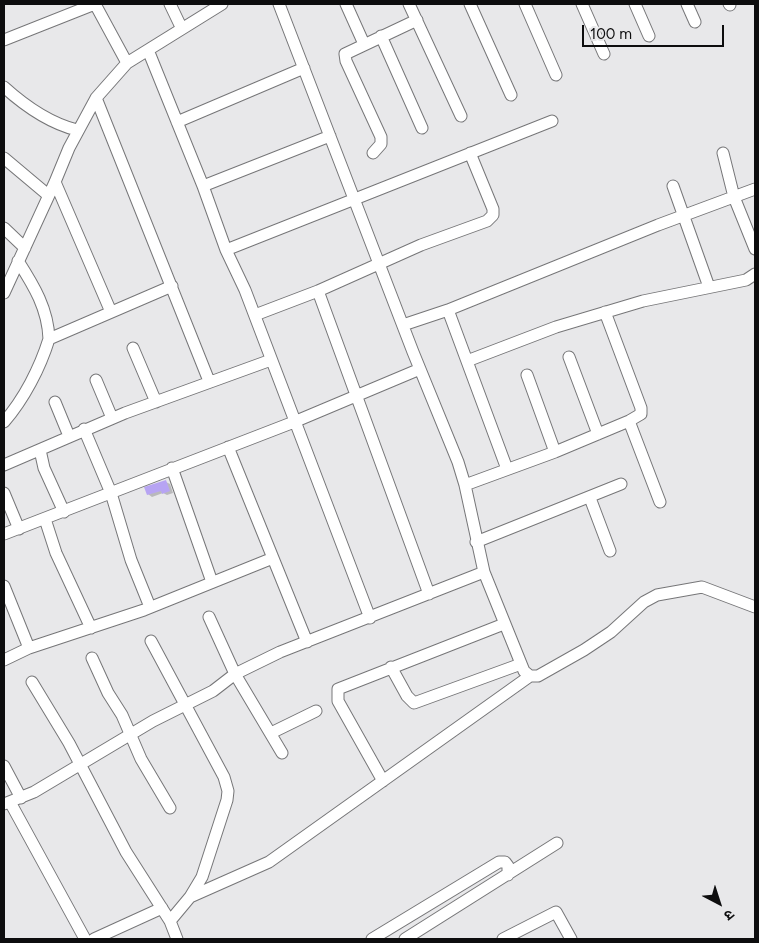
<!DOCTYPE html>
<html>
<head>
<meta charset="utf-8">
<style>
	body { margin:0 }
	#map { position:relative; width:759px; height:943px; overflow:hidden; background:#e8e8ea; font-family:Figtree,"Noto Sans Devanagari",sans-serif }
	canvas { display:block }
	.frame { position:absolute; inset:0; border:5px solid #0d0d0e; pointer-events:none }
	.north { position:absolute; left:694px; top:878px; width:50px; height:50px; -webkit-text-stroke:4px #e8e8ea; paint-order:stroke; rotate:140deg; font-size:14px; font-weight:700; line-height:20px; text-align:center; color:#0d0d0e }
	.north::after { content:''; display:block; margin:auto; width:18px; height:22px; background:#0d0d0e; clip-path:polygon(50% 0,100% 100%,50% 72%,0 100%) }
	.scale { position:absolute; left:582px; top:25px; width:142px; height:22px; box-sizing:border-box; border:2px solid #0d0d0e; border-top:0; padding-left:6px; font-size:15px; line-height:18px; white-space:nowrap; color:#0d0d0e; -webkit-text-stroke:4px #e8e8ea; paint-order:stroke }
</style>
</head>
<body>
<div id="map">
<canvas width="759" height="943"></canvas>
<div class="frame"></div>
<div class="north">उ</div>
<div class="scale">100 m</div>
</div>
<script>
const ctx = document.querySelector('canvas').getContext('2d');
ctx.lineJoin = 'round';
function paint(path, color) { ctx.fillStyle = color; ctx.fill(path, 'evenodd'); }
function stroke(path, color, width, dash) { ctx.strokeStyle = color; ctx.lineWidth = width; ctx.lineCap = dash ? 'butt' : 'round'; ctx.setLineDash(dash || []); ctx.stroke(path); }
const shadow = new Path2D(`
	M166,482L170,484L173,493L167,495L163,493L152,497L148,494Z`);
const building = new Path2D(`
	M166,480L170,491L162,494L161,491L147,495L144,487Z`);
const minor = new Path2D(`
	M95,4L127,63
	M170,4L182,29
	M279,4L413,352L458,462L465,485L484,572L524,671L530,676H538L584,650L611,632L644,602L657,595L702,587L755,607
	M346,4L364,44
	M409,4L461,116
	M470,4L511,95
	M525,4L556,75
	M582,4L604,54
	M635,4L649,36
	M687,4L695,22
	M729,4L730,5
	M381,36L422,128
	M4,40L95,4
	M148,50L203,186L226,250L245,290L370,618
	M4,87C25,106 49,123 77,130
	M96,98L209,381
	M177,122L304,68
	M373,153L381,144V137L346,61L345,54L417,20
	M723,153L734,197L755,249
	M4,158L48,195
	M55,182L111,312
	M203,186L330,136
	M673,186L709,287
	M4,228L25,248
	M226,250L552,121
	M18,261C34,286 48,309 49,339
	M318,291L429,594
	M4,293L55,182L69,148L96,98L127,63L222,4
	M448,310L658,225L755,189
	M255,315L318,291L421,245L487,221L493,215V209L470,153
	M403,325L448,310L507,469
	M133,348L156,402
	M569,357L598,434
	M467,361L556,327L643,301L746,280L755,274
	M527,375L555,452
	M96,380L112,418
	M55,402L69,436
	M629,421L660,502
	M4,422C24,399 40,368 49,339L172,286
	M84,429L111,493L131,560L150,607
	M228,447L307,642
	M40,450L44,468L64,512
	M4,465L125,413L271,360
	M172,468L212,582
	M465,485L555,452L629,421L641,414V408L605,312
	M4,493L19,529
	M590,498L610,551
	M45,519L56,553L91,628
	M4,534L294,422L420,369
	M476,542L621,484
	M4,586L29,648
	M209,617L235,674L282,753
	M151,641L224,777L228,791L227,800L202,877L190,897L170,921
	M92,658L108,693L122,715L141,759L170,808
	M4,660L29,648L144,610L273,558
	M391,667L407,696L414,703L521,664
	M32,682L69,743L126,852L170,921L177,939
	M271,733L316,711
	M4,766L21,798
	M383,781L338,701V689L504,624
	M10,802L85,939
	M4,804L34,792L153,721L213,691L235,674L280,652L484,572
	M190,897L269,862L530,676
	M94,939L162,908
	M372,939L499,862H505L508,866V875
	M405,939L557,843
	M503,939L556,912L571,939`);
paint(shadow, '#0003');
paint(building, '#b7a4f3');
stroke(minor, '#767678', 13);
stroke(minor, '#fff', 11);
</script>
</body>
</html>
